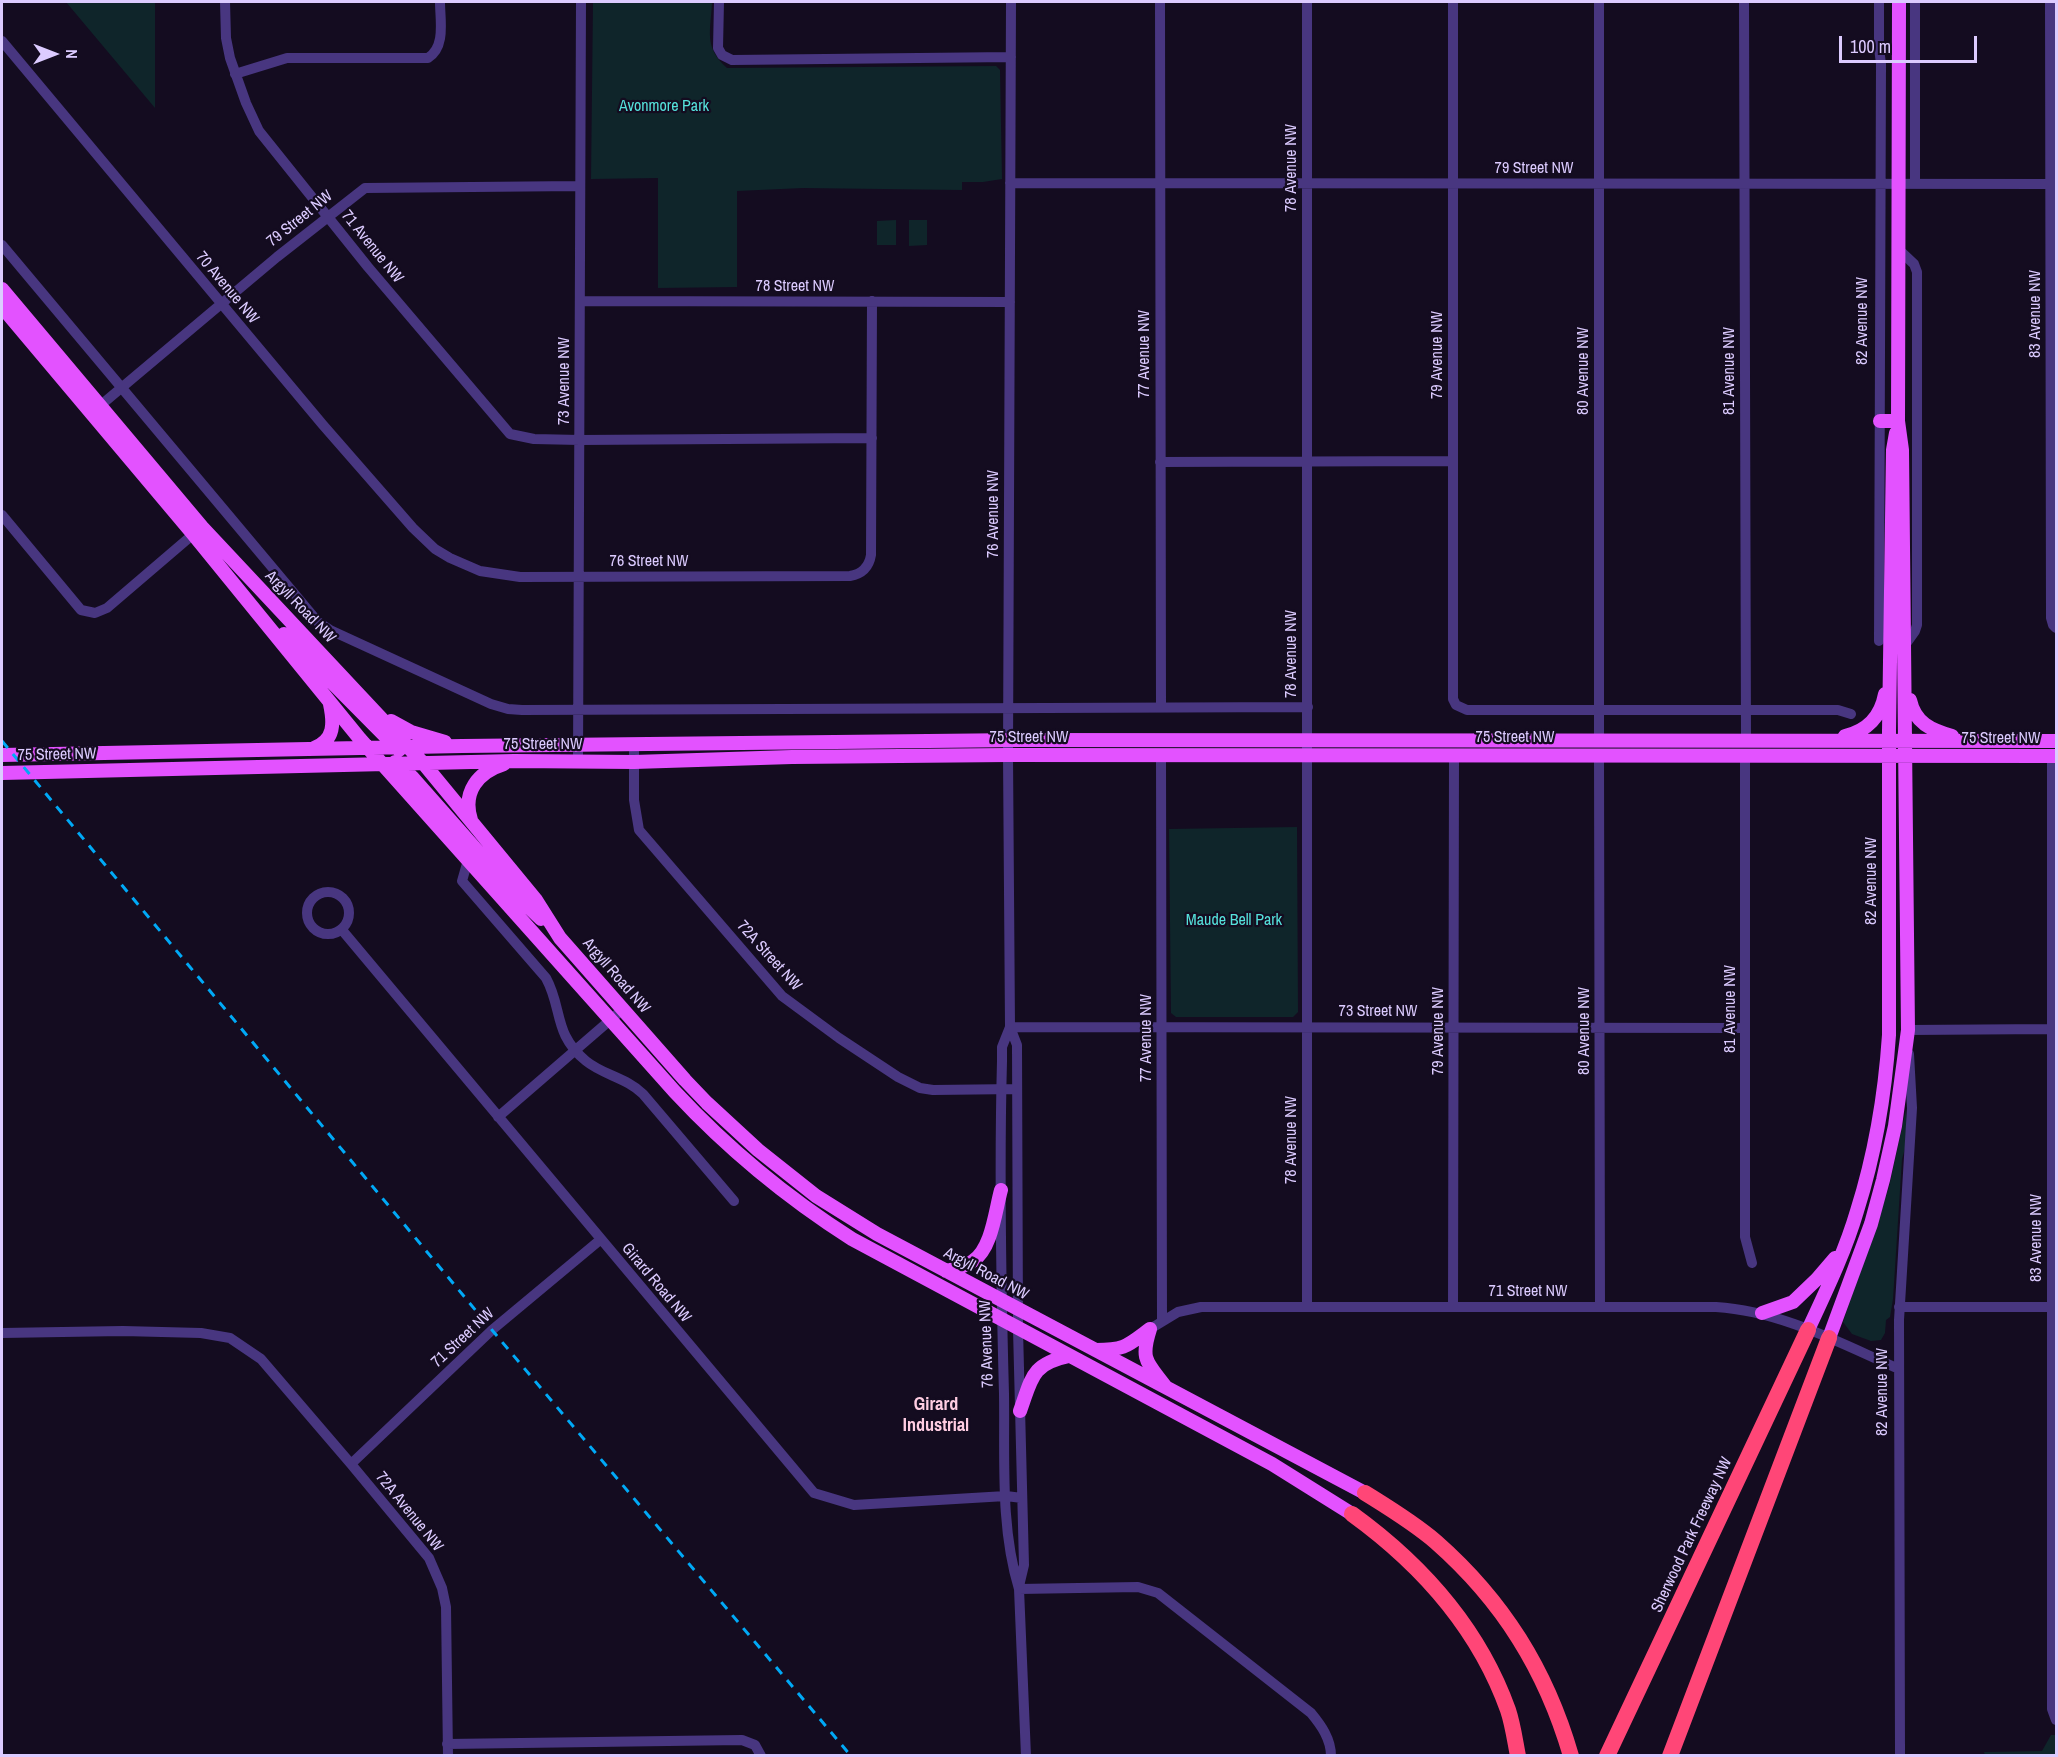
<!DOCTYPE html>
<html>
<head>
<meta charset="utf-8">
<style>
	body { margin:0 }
	#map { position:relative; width:2058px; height:1757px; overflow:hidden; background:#140c20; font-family:"Archivo Narrow",sans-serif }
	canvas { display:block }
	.frame { position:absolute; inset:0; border:3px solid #dccbff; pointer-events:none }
	.north { position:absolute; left:24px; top:24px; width:60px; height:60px; -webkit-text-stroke:4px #140c20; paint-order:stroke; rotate:90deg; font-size:16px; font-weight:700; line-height:24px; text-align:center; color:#dccbff }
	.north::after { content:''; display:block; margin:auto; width:21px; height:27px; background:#dccbff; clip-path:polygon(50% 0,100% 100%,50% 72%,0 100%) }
	.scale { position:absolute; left:1839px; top:36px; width:138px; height:27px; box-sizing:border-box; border:3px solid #dccbff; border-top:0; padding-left:8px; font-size:18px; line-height:21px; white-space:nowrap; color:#dccbff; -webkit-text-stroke:4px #140c20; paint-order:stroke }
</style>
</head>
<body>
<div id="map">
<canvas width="2058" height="1757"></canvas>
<div class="frame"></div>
<div class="north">N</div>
<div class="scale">100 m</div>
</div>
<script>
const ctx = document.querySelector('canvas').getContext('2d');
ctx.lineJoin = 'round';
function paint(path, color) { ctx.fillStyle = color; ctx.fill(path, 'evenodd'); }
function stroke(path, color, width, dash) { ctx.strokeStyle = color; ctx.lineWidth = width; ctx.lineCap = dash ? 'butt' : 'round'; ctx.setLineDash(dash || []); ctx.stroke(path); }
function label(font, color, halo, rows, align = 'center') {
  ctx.font = font + ' "Archivo Narrow",sans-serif'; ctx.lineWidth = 4.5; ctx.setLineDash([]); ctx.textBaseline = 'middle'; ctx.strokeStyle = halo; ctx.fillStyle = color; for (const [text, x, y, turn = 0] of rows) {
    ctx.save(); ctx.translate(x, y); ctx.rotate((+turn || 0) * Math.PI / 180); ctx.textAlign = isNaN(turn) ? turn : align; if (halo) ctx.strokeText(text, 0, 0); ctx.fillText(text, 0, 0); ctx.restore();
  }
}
const green = new Path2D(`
	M66,2H155V108Z
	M593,2H712C711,30 703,47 727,68L996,66L1000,70L1002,179L983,182H962V190L803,188L737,191V287L658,288V178L591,179Z
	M896,220V245H877V221Z
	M909,220H927V245L909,246Z
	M1297,827L1298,1012L1293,1017H1176L1171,1013L1169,829Z
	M1906,1109V1145L1902,1159L1893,1299L1890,1317L1886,1320L1885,1333L1881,1340L1871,1341L1852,1334L1843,1322L1889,1187Z
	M2051,1735H2056V1755H1985L1984,1752L2042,1751Z`);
const minor = new Path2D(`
	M225,2L226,38L230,58L246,103L259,131L368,267L510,434L534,439L580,440L872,438
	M719,2L718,48L722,55L732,60L1011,57
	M1011,2L1008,755L1010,1027L1002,1047V1061C999,1172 1001,1283 1004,1394C1005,1458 1000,1527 1019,1589L1026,1756
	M1160,2L1161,707
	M1307,2V1307
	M1453,2V699L1456,705L1467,710H1838L1851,714
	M1599,2V740
	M1744,2L1746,740
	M1879,2V48L1881,64L1879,641
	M2050,2L2051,618L2053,625L2056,628
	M2,41L323,425L413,528L435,549L450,558L480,571L520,577L850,576C862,574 869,567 871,555L872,301
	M235,74L287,58H428C446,47 440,20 440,2
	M1010,183L2056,184
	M1915,184V2
	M2,245L318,622L330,630L491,704L508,709L522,710L1308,707
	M1897,248L1914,264L1917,272V625L1915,631L1905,645
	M580,301L1010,302
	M95,410L277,257L365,188L579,186
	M1160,462L1453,461
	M2,515L81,610L95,613L107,608L197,531
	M634,745V800L639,830L782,996L839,1038L898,1077L920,1088L933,1090L1017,1089
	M1161,755L1162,1320
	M1599,755L1600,1307
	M1745,755V1237L1752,1263
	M2052,756V1709L2056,1720
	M578,761L581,2
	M468,860L462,881L546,978C563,1009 553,1034 586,1061C603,1075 627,1078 643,1094L734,1201
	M307 913a21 21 0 1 1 42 0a21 21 0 1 1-42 0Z
	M342,930L814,1493L854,1505L1006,1496L1022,1498
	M1010,1027L1745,1028
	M1010,1027L1017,1045L1018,1329L1024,1565L1019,1586
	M1908,1035V1030L2052,1029
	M498,1117L623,1009
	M1453,1307L1454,755
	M1899,1307H2056
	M1150,1329L1178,1312L1201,1307H1716C1781,1311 1840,1343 1899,1369
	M2,1333L123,1331L201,1333L230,1338L261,1359L351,1464L429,1558L442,1588L446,1607L448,1756
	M351,1464L492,1330L600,1240
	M1019,1589L1138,1587L1158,1593L1311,1713C1321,1725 1331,1739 1331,1756
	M447,1744L742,1740L755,1745L761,1756
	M1900,1756L1899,1320L1912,1108L1909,1054`);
const major = new Path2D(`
	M2,289L202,527L424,764L536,900L560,938L685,1080L707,1103L758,1150L816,1196L877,1234L1365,1493
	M2,307L193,534L360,739L675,1092C728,1149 786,1197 852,1239L1272,1464L1352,1514
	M1880,421H1898
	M284,634L399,750
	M1910,700C1915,723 1931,730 1952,736
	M391,721L411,732L445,742
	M1845,736C1867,731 1881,716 1885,694
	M314,748C335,740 334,723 330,704
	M2,755L462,746L1021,740L2056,741
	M395,762L412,777L517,896L541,919
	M2,773L514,761L634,762L792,757L1008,755L2056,756
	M471,820C462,792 478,772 504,764
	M946,1271C954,1269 965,1267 973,1261C992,1248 995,1212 1001,1190
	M1762,1313L1793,1302L1817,1279L1835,1258
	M1150,1329C1140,1360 1147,1362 1165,1386
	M1808,1330C1826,1291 1845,1252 1857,1211C1875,1154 1885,1095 1889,1035V731L1893,450L1896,433
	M1829,1338L1871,1224L1883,1180L1895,1126L1908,1030L1902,450L1898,421L1899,2
	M1096,1350C1125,1350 1127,1346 1150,1329
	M1020,1411C1032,1378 1031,1364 1069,1356`);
const highway = new Path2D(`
	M1365,1493C1389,1508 1414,1523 1436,1542C1503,1601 1546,1670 1571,1756
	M1352,1514C1421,1564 1479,1629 1508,1710C1513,1725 1515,1741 1518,1756
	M1607,1756L1808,1330
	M1670,1756L1829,1338`);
const rail = new Path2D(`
	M2,741L492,1330L851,1756`);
const parkNames = [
	["Avonmore Park",664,107],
	["Maude Bell Park",1234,921]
];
const streetNames = [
	["78 Avenue NW",1292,168,-90],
	["79 Street NW",1534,169],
	["79 Street NW",300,219,-39],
	["71 Avenue NW",372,247,51],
	["78 Street NW",795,287],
	["70 Avenue NW",227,288,50],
	["83 Avenue NW",2036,314,-90],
	["82 Avenue NW",1863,321,-90],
	["77 Avenue NW",1145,354,-90],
	["79 Avenue NW",1438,355,-90],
	["80 Avenue NW",1584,371,-90],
	["81 Avenue NW",1730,371,-90],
	["73 Avenue NW",565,381,-90],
	["76 Avenue NW",994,514,-90],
	["76 Street NW",649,562],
	["Argyll Road NW",300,607,46],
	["78 Avenue NW",1292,654,-90],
	["75 Street NW",1029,738],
	["75 Street NW",1515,738],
	["75 Street NW",2001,739],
	["75 Street NW",543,745],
	["75 Street NW",57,755,-1],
	["82 Avenue NW",1872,881,-90],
	["72A Street NW",769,956,48],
	["Argyll Road NW",616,976,49],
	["81 Avenue NW",1731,1009,-90],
	["73 Street NW",1378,1012],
	["79 Avenue NW",1439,1031,-90],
	["80 Avenue NW",1585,1031,-90],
	["77 Avenue NW",1147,1038,-90],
	["78 Avenue NW",1292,1140,-90],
	["83 Avenue NW",2037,1238,-90],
	["Argyll Road NW",986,1274,28],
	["Girard Road NW",656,1283,50],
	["71 Street NW",1528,1292],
	["71 Street NW",463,1338,-43],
	["76 Avenue NW",987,1344,-92],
	["82 Avenue NW",1883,1392,-90],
	["72A Avenue NW",409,1512,51],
	["Sherwood Park Freeway NW",1692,1535,-65]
];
const neighbourhoodNames = [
	["Girard",936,1405],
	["Industrial",936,1426]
];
paint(green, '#0f252a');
stroke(minor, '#483680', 10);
stroke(major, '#e352ff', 14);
stroke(highway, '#ff4677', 16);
stroke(rail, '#00a9f6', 3, [9, 8]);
label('16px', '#55e1db', '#140c20', parkNames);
label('16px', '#dccbff', '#140c20', streetNames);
label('bold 18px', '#ffcde2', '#140c20', neighbourhoodNames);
</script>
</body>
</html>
